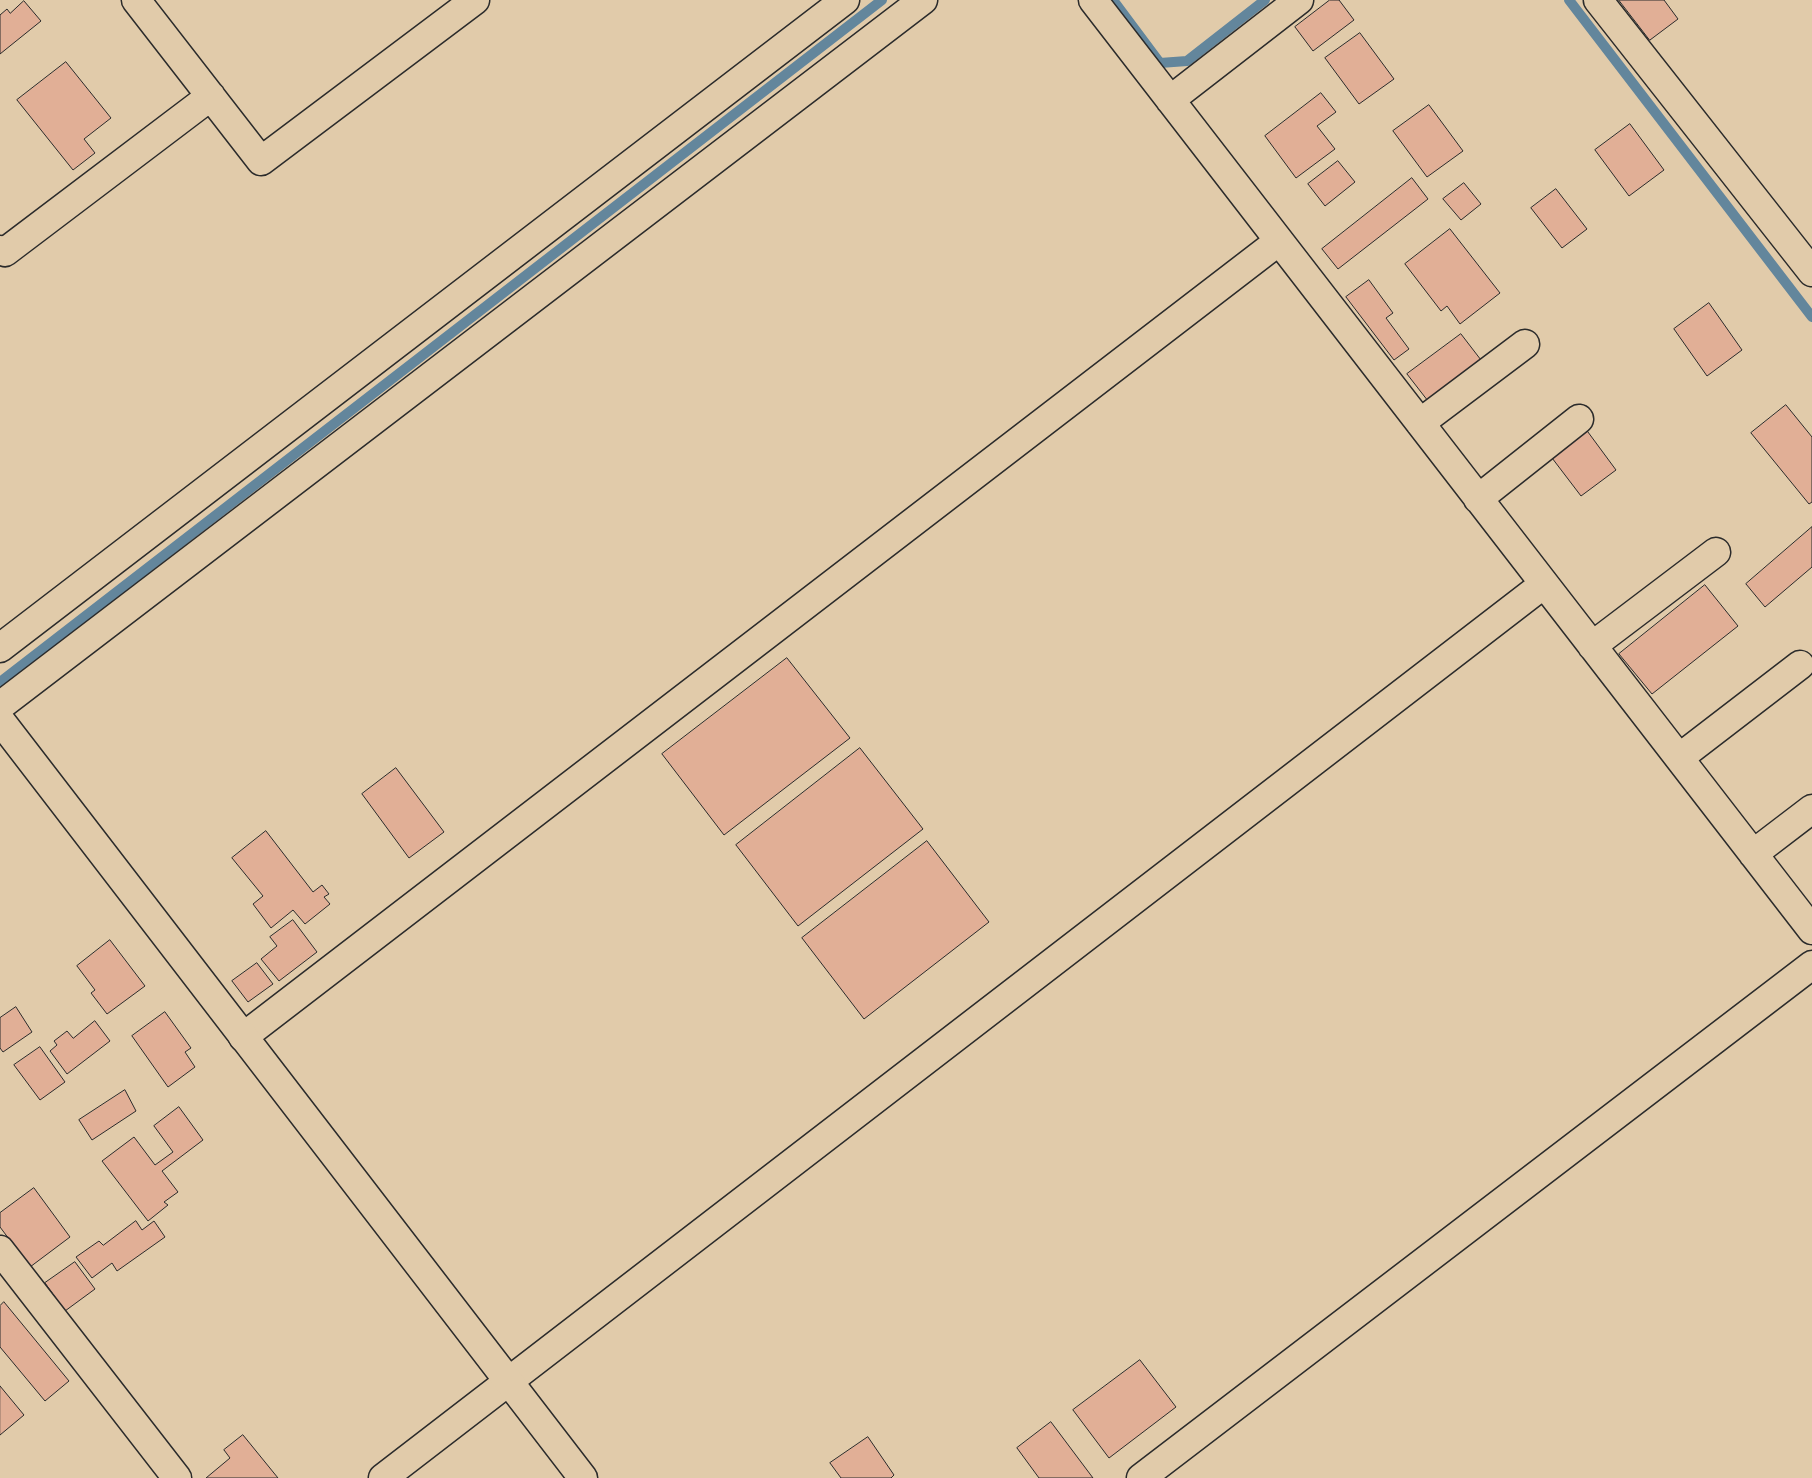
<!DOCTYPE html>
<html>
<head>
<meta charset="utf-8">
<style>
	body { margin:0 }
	canvas { display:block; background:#e1cbaa }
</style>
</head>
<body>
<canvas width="1812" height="1478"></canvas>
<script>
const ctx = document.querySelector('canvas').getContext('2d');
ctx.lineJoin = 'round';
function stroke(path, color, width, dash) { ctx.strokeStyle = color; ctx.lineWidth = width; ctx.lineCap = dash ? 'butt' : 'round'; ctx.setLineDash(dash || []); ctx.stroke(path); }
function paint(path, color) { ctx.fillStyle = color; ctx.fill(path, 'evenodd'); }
const stream = new Path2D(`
	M1113,0L1160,63L1187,61L1265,0
	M1569,0L1812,317
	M0,682L882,0`);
const building = new Path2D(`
	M1330,0H1339L1354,20L1313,51L1295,27Z
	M1619,0H1664L1678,19L1650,40Z
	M24,1L41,21L0,54V15L7,9L10,13Z
	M1360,33L1394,79L1359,104L1325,58Z
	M66,62L111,118L84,139L95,153L73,170L17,100Z
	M1321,93L1336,112L1317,126L1335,149L1296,178L1265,136Z
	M1429,105L1463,151L1427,177L1393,131Z
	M1630,124L1664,170L1629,196L1595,150Z
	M1338,161L1355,182L1325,206L1308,184Z
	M1412,178L1428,199L1338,269L1322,249Z
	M1464,183L1481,204L1461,220L1443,199Z
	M1556,189L1587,229L1562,248L1531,208Z
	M1450,229L1500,293L1460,324L1447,306L1441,311L1405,264Z
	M1369,280L1393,313L1386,318L1409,349L1394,360L1346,297Z
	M1709,303L1742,350L1707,376L1674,329Z
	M1461,334L1481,360L1428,401L1407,374Z
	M1786,405L1812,437V502L1809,504L1751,433Z
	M1585,428L1616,470L1581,496L1549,454Z
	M1812,527V567L1765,607L1746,584Z
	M1705,585L1738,626L1652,694L1619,654Z
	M787,658L850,738L724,835L662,754Z
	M860,748L923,829L798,926L736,845Z
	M396,768L444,832L409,858L362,794Z
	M266,831L313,892L322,885L329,894L324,897L330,904L305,924L293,910L271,928L253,904L263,896L232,858Z
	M927,841L989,922L864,1019L802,938Z
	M293,920L317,952L279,981L261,959L277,946L270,937Z
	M110,940L145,986L107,1014L91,993L95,990L77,966Z
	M257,963L273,984L248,1002L232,981Z
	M16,1007L32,1032L3,1052L0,1048V1018Z
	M165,1012L191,1048L185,1052L195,1067L168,1087L132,1036Z
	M95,1021L110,1041L67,1074L50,1051L57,1045L54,1041L67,1031L73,1038Z
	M40,1047L65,1082L40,1100L14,1065Z
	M125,1090L136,1111L92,1140L79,1120Z
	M179,1107L203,1140L162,1171L178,1192L164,1202L168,1205L148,1221L102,1161L134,1137L155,1165L173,1152L154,1126Z
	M34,1188L70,1237L30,1267L0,1227V1213Z
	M136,1221L142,1230L154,1221L165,1237L117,1271L112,1263L92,1278L76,1257L99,1241L103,1245Z
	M75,1262L95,1289L65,1311L45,1283Z
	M4,1302L69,1381L45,1401L0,1347V1306Z
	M1140,1360L1176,1407L1109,1458L1073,1410Z
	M0,1386L24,1415L0,1435Z
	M1051,1422L1093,1478H1039L1017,1448Z
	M243,1435L278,1478H206L230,1458L224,1450Z
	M868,1437L894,1475L891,1478H841L830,1463Z`);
const minor = new Path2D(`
	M136,0L261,161L475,0
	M1093,0L1812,930
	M1598,0L1812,272
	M1170,100L1299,0
	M0,250L5,252L211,96
	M1420,423L1525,344
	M1478,499L1579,419
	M1592,646L1716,552
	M0,648L845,0
	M0,706L923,0
	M1679,758L1800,665
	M1753,854L1812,809
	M243,1037L1279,241
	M0,1250L177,1478
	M383,1478L1544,584
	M1141,1478L1812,965`);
const tertiary = new Path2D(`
	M0,720L583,1478`);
stroke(stream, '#63869c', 10);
paint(building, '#e1af96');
stroke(building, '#2b2b2b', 1);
stroke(minor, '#2b2b2b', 31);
stroke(tertiary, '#2b2b2b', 31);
stroke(minor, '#e1cbaa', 28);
stroke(tertiary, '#e1cbaa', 28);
</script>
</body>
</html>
